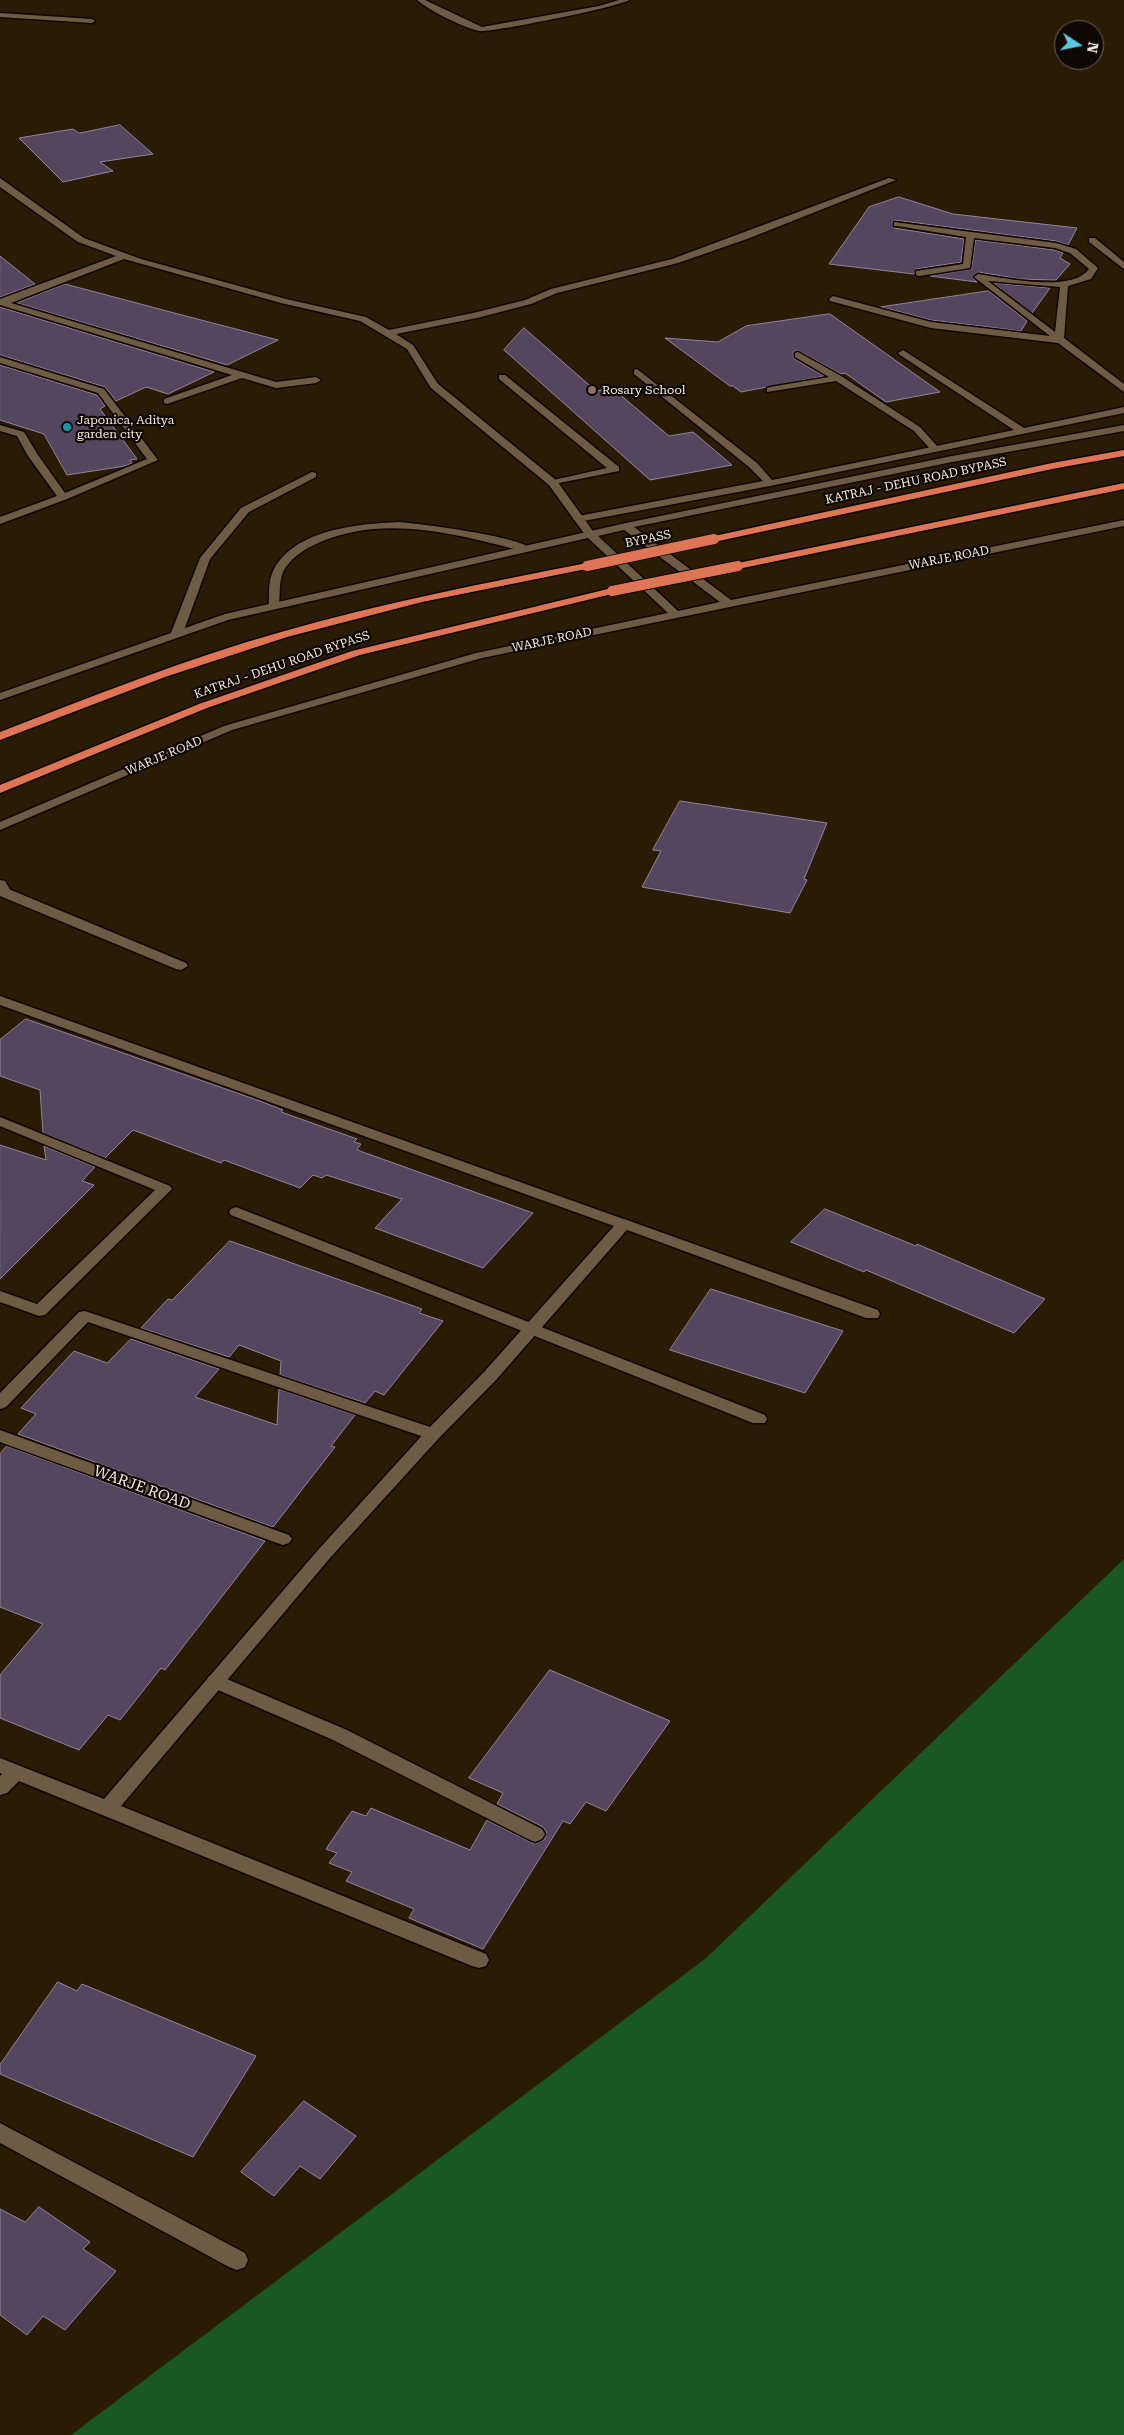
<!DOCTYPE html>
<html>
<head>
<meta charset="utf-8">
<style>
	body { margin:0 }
	#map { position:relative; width:1124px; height:2435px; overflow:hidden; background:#2a1c04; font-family:"Roboto Serif",serif }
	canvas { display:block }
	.north { position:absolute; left:1054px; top:20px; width:50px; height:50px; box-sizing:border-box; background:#0e0802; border:1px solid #6c645b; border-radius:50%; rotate:101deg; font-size:14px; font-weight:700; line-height:20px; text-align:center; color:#f9efe1 }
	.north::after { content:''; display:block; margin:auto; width:18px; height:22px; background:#5ac8e5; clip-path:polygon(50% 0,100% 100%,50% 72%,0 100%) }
</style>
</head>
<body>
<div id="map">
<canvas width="1124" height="2435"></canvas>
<div class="north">N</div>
</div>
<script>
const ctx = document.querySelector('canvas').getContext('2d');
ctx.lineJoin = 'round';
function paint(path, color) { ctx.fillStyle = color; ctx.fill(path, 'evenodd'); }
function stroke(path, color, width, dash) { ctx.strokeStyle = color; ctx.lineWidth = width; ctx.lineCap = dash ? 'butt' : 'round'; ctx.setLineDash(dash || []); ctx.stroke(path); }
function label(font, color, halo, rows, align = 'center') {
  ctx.font = font + ' "Roboto Serif",serif'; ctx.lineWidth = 4.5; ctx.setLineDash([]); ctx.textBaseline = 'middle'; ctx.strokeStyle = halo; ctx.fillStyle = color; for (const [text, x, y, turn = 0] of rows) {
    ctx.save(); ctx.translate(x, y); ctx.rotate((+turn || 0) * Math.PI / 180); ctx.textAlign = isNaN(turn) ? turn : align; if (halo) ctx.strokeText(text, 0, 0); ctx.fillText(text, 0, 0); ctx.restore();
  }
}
const forest = new Path2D(`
	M1124,1559V2435H71L705,1959Z`);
const building = new Path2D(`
	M120,125L153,154L100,162L113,171L63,182L19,138L73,129L79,133Z
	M899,197L953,214L1077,228L1068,245L1056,241L894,220L892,222L894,228L964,239L961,262L916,269L914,274L829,264L869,207Z
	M976,240L1055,250L1063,253L1060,258L1070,264L1056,280H1053L1020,279L978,272L972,277L977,282L930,276L971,269Z
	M0,256L35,284L0,297Z
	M994,283L1050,288L1032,313Z
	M65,284L178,314L278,340L227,365L17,303Z
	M989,291L1027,321L1021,331L931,320L881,307Z
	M0,307L214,372L168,394L146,387L116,401L105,387L0,355Z
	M830,314L940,392L886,402L845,373L841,374L797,350L793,352L794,359L824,376L741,392L733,386H730L665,338L718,342L746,326Z
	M524,328L596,391L612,388L669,436L693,432L732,465L650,480L504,350Z
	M0,365L97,395L105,406L100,409L137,459L130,460L132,463L125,466L67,475L44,434L0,420Z
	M680,801L827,823L804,879L807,880L790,913L642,887L661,851L653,850Z
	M26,1019L260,1101L283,1110L281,1112L357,1139L354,1142L361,1144L357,1149L360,1151L533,1213L483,1268L375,1228L402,1199L326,1175L322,1178L313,1175L300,1188L224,1160L221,1163L133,1130L105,1158L43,1133L40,1090L0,1076V1040Z
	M0,1145L46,1160L44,1146L95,1167L82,1181L94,1185L0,1279Z
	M825,1209L916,1246L917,1244L1045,1299L1014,1333L866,1270L864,1272L791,1242Z
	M230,1241L422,1309L419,1313L443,1321L384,1395L375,1391L365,1403L280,1375L281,1361L239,1345L229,1357L141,1328L168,1299L172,1300Z
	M711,1289L843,1331L805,1393L670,1350Z
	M131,1339L219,1369L195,1397L277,1425L279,1389L355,1415L331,1446L335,1447L273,1527L18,1434L36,1414L21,1408L74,1351L107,1363Z
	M7,1446L265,1541L165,1670L161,1668L120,1720L108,1715L79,1750L0,1718V1675L43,1624L0,1607V1454Z
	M550,1670L670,1721L606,1811L586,1802L570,1824L563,1821L483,1949L409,1918L414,1909L346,1881L352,1872L329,1863L337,1853L326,1849L352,1811L366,1816L371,1808L470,1850L487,1820L534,1844L544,1840L547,1833L543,1827L497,1804L503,1793L469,1778Z
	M58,1982L77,1991L82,1984L256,2056L193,2157L0,2074V2065Z
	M304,2101L356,2136L320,2179L300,2166L274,2196L241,2172Z
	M39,2207L90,2242L83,2249L116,2271L65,2330L43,2316L27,2335L0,2315V2209L25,2222Z`);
const service = new Path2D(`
	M0,13L92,19L95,21L92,23L0,17Z
	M894,222L1056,243L1076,249L1098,268L1091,279L1068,286L1064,338L1124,384V392L1058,343L931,328L830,301L829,299L833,296L931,322L1050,336L974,277L978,274C1004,278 1072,293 1089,269L1070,253L1055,248L974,238L970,268L919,276L916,275V271L963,264L966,237L897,226H894ZM988,281L1060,287L1055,332Z
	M903,350L1024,428L1124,407V413L770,486L578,522L573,519L578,516L763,481L749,467L634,374V370L637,369L757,463L772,480L1014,430L900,355L898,353Z
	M499,375H505L619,467V471L549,485V481L607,468L499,379Z
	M312,472L316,473V477L249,512L210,559L183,633L177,636L173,635L171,633L200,558L241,508Z
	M399,522C422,524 518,536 532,549L527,552C459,535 385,513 318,543C305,549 290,558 283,572C279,582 280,595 279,606L274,609L269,606C269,595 268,582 273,571C294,529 358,524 399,522Z
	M0,880L5,881L12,893L11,896L6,897L0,894Z
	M0,1117L170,1186L172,1189L45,1315L39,1316L0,1302V1291L37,1304L155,1190L0,1126Z
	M236,1207L765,1415L767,1419L765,1423H753L231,1215L229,1212L231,1209Z
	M624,1219L878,1310L880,1314L878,1318H866L619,1227L616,1224Z
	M85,1311L439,1430L441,1434L439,1438H427L88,1322L6,1407L0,1409V1393L79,1312Z
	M0,1430L289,1535L292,1539L289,1543L283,1545L277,1543L0,1442Z
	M215,1674L347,1730L542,1829L545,1834L542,1839L535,1842L528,1839L333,1740L209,1686L206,1681L209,1676Z`);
const minor = new Path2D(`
	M417,0H425L482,27L599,6L619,0H629C619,7 490,33 479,31C462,27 430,11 417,0Z
	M0,178L84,238L141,259L286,299L366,317L389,330L473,313L525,300L551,289L672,259L889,178L896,180L747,239L678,263L557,293L531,304L477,318L396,334L413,345L438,384L557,481L595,534L590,537L586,536L549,485L431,388L407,349L360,321L281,303L124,259L11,303L276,382L316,377L321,380L316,383L276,388L242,378L167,404L164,403V399L232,375L0,305V299L116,256L78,242L0,187Z
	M1089,238H1095L1124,262V269L1089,242Z
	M798,352L841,376L920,427L938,447V451H932L914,431L836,381L767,392V388L770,387L829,377L795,357V353Z
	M0,357L104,389L158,460L67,499L0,524V517L57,496L28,456L17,436L0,431V425L24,432L38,455L65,493L147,459L98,393L0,363Z
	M0,888L11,890L186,963L188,966L181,970L176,969L0,896Z
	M0,996L629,1221L632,1224L496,1380L439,1438L330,1558L121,1806L486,1954L489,1960L486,1966L479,1968L472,1966L19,1781L7,1793L0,1795V1776L2,1774L0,1773V1758L104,1799L318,1550L427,1430L484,1372L614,1226L0,1005Z
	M0,2123L245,2253L248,2260L245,2267L237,2270L229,2267L0,2143Z`);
const tertiary = new Path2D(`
	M1124,425V431L952,462L634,527L731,600L1124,520V526L482,658L232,730L0,830V822L224,726L476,653L668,613L588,538L228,620L0,700V693L225,614L626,523L952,456ZM624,530L720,602L678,611L598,536Z`);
const trunk = new Path2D(`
	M1124,450V456L1052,469L714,542L709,539L714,536L1052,463Z
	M1124,483V489L738,569L733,566L738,563Z
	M587,563L591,564V568L422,602L287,637L165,677L0,740V732C93,696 185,659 281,632C382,603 484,583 587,563Z
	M612,588L616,589V593L360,655L207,708L0,793V785L199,704L352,651Z`);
const trunkBridge = new Path2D(`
	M587,566L714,539
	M612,591L738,566`);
const markers = [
	[592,390,5,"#8d6e63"],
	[67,427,5,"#0f9aa8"]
];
const farPoinames = [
	["Rosary School",602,390],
	["Japonica, Aditya",77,420],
	["garden city",77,434]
];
const farStreetnames = [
	["KATRAJ - DEHU ROAD BYPASS",916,481,-12],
	["BYPASS",648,539,-12],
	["WARJE ROAD",949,558,-11],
	["WARJE ROAD",552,640,-12],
	["KATRAJ - DEHU ROAD BYPASS",282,665,-19],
	["WARJE ROAD",164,756,-23]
];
const streetNames = [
	["WARJE ROAD",142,1488,20]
];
paint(forest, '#195723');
paint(building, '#53465e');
stroke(building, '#93849f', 1);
stroke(service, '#120600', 3);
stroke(minor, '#120600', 3);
stroke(tertiary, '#120600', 3);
stroke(trunk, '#120600', 3);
paint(service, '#6d5c43');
paint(minor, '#6d5c43');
paint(tertiary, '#6d5c43');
paint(trunk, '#de7554');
stroke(trunkBridge, '#120600', 12, []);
stroke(trunkBridge, '#de7554', 10);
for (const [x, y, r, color] of markers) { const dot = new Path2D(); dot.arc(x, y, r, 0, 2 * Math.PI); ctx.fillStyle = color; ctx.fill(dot); stroke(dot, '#0e0802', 2); }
label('12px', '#f9efe1', '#0e0802', farPoinames, 'left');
label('12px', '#f9efe1', '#0e0802', farStreetnames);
label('15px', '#f9efe1', '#0e0802', streetNames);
</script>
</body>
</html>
